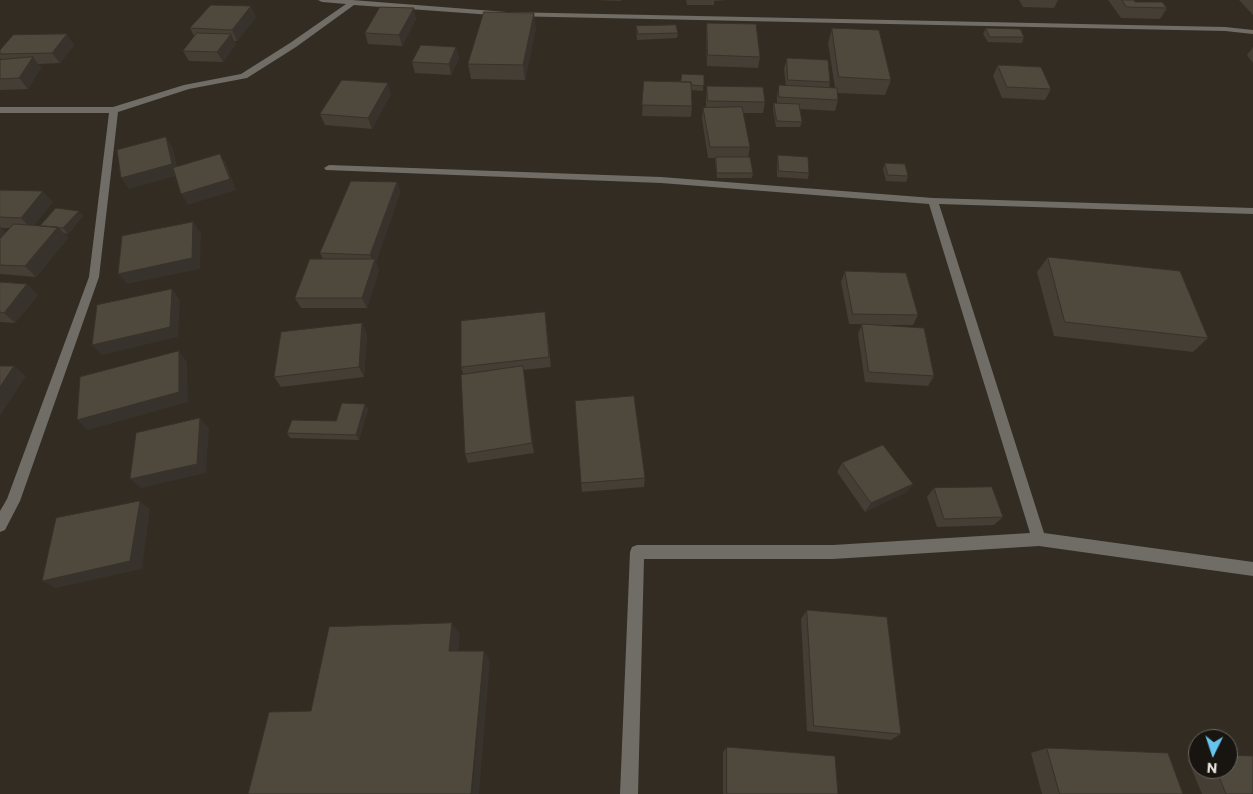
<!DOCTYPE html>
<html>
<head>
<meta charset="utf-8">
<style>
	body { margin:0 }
	#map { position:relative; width:1253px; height:794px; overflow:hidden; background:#332c22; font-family:Commissioner,sans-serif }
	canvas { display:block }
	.north { position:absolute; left:1188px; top:729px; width:50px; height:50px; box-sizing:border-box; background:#181510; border:1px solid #6a6761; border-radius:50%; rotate:184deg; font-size:14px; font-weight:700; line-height:20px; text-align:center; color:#e6e1db }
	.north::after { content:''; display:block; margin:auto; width:18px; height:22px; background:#66c4ef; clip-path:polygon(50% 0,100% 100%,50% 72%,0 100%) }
</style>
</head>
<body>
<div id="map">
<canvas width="1253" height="794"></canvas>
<div class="north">N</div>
</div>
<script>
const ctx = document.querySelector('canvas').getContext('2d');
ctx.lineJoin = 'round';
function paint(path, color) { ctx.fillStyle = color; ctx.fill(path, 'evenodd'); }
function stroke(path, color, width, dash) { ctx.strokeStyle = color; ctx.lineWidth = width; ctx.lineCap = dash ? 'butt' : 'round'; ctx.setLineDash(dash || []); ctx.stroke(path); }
const minor = new Path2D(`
	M318,0H352L506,12L1225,27L1253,30V34L1225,31L506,16L354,5L296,47L247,78L189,89L118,112L99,277L20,501L5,530L0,532V511L7,499L89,277L109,113H0V107H113L184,85L241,74L290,43L346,4L322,2Z
	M329,165L661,177L933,198L1253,208V214L939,204L1044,533L1253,562V576L1039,546L833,559H644L638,794H620L630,552L632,547L637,545H833L1030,533L929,204L661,183L326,170L324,168Z`);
const wall = new Path2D(`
	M593,0H621V1Z
	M686,0H727L714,1V5H687Z
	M1019,0H1058L1054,8L1023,7Z
	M1108,0H1134L1135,2L1167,8L1160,19L1121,18Z
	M1239,0H1253V15Z
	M256,17L237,41H234L236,44L223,62L189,61L183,51L194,36L190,28Z
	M416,19L402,46L368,44L365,33Z
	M707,23L760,57L758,68L707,66L706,34Z
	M636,26L678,33L677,38L637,40Z
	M536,28L525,80L471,79L468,64Z
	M832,28L891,80L885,95L837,93L838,100L835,111L800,109L802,122L800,127H776L773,109L774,103L777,104V96L779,85L786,86L784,69L787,58L830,82L829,88H835L828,43Z
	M986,28L1024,37L1022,43L988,42L983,34Z
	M74,45L60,63L38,64L41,68L28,89L0,90V60H1L0,58V50Z
	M456,47L459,58L451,75L415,73L412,62Z
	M1253,47V63L1247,55Z
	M998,65L1051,89L1045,100L1002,98L993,76Z
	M704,75L703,91L691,90L692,106L691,117L642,116L644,81L681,82Z
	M707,86L765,102L763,113H743L750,147L748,157L753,173L752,178H717L715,162V158H708L702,119L703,108H706V97Z
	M391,94L372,129L325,125L320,114Z
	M778,155L809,173L808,179L777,177V161Z
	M885,163L908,176L906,182L886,181L883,169Z
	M397,182L400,193L376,262L379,270L367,308H301L295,298L323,259L320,253Z
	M0,190L53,202L34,225L41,226L79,211L83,216L68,234L63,233L68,238L36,277L0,274ZM1,228H10L6,233Z
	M1048,257L1208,338L1193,352L1054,336L1037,272Z
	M845,271L918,315L913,325H868L934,376L928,386L865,382L858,334L862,324H849L841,282Z
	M0,282L38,295L15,323L0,322Z
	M545,312L551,367L523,370L534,453L468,463L465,454L463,374L461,367Z
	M367,333L364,377L281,387L274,377Z
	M365,404L368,409L359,440L290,438L287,433L336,421Z
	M842,463L913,484L907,492L865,512L837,472Z
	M645,478L644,487L582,492L581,483Z
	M934,488L1003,517L994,525L937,527L927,497Z
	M807,610L901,734L891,740L807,731L801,619Z
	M727,747L838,794H723V752Z
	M1047,748L1183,794H1042L1031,753Z
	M1198,757V769H1228L1253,794H1202L1188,760Z`);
const shadedWall = new Path2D(`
	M251,6L256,17L237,41L232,30Z
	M414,8L416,19L402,46L399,35Z
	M534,13L536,28L525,80L523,65Z
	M67,34L74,45L60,63L52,53Z
	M231,34L236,44L223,62L217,52Z
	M456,47L459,58L451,75L449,64Z
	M33,57L41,68L28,89L19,78Z
	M388,83L391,94L372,129L368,118Z
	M166,137L173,148L179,175L129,189L121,178Z
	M220,154L227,165L236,190L188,205L181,194Z
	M397,182L400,193L376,262L379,270L367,308L362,298L373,263L370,255Z
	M43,191L53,202L31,229L21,218Z
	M79,211L83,216L68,234L63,228Z
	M193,222L201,233L200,269L127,284L118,274Z
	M0,226L7,234L0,241Z
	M58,227L68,238L36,277L25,266Z
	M27,284L38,295L15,323L4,313Z
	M172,289L180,300L178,337L102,355L92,345Z
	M362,323L367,333L364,377L359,367Z
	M179,351L187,362L188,402L88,430L77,420Z
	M14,366L26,376L0,416V387Z
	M523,366L525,376L534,453L532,443Z
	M365,404L368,409L359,440L356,435Z
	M200,418L209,428L206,473L141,488L130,479Z
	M913,484L907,492L865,512L871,503Z
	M140,501L150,509L142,569L56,588L42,581Z
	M452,623L460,634L457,661L449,651Z
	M484,651L490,661L479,794H472Z`);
const building = new Path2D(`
	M1122,0H1134L1135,2H1162L1167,8L1127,7Z
	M211,5L251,6L232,30L190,28Z
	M380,7L414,8L399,35L365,33Z
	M484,12L534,13L523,65L468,64Z
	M707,23L756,24L760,57L708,55Z
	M676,25L678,33L638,34L636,26Z
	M832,28L879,30L891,80L839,77Z
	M986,28L1020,29L1024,37H990Z
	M197,33L231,34L217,52L183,51Z
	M67,34L52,53L0,54V50L13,35Z
	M421,45L456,47L449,64L412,62Z
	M33,57L19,78L0,79V60Z
	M787,58L828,60L830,82L788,80Z
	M998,65L1041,67L1051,89L1007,87Z
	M682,74L704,75V86L691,85V82H681Z
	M342,80L388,83L368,118L320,114Z
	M644,81L691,82L692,106L642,105Z
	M779,85L837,88L838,100L779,97Z
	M707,86L763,87L765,102L708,101Z
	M774,103L799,104L802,122L777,121Z
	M742,107L750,147H710L703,108Z
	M166,137L172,164L121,178L117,150Z
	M220,154L230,179L181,194L173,168Z
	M778,155L808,157L809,173L779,171Z
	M716,157H750L753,173H717Z
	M885,163L905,164L908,176L888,175Z
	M351,181L397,182L370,255L320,253Z
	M0,190L43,191L21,218L0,217Z
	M56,208L79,211L63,228L40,226Z
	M193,222L192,258L118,274L122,236Z
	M14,224L58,227L25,266L0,265V239Z
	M1048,257L1180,271L1208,338L1065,322Z
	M310,259H375L362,298H295Z
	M845,271L906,273L918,315L853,314Z
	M0,282L27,284L4,313L0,312Z
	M172,289L170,327L92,345L97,305Z
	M545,312L549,357L461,367V321Z
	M362,323L359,367L274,377L281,332Z
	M862,324L924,328L934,376L869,372Z
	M179,351V392L77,420L80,377Z
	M0,366H14L0,387Z
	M523,366L532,443L465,454L461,375Z
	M634,396L645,478L581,483L575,401Z
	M342,403L365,404L356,435L287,433L292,420L336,421Z
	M200,418L197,464L130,479L136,433Z
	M883,445L913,484L871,503L842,463Z
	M992,487L1003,517L944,519L934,488Z
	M140,501L130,561L42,581L56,518Z
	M807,610L887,617L901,734L814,726Z
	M452,623L449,651H484L471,794H248L269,712L311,711L329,627Z
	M727,747L835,756L838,794H727Z
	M1047,748L1168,753L1183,794H1060Z
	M1228,755L1253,756V794H1226L1216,769H1228Z`);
paint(minor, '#706d67');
paint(wall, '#443e34');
paint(shadedWall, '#37322b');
paint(building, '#4f483d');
stroke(building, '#37322b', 1);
</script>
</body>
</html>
